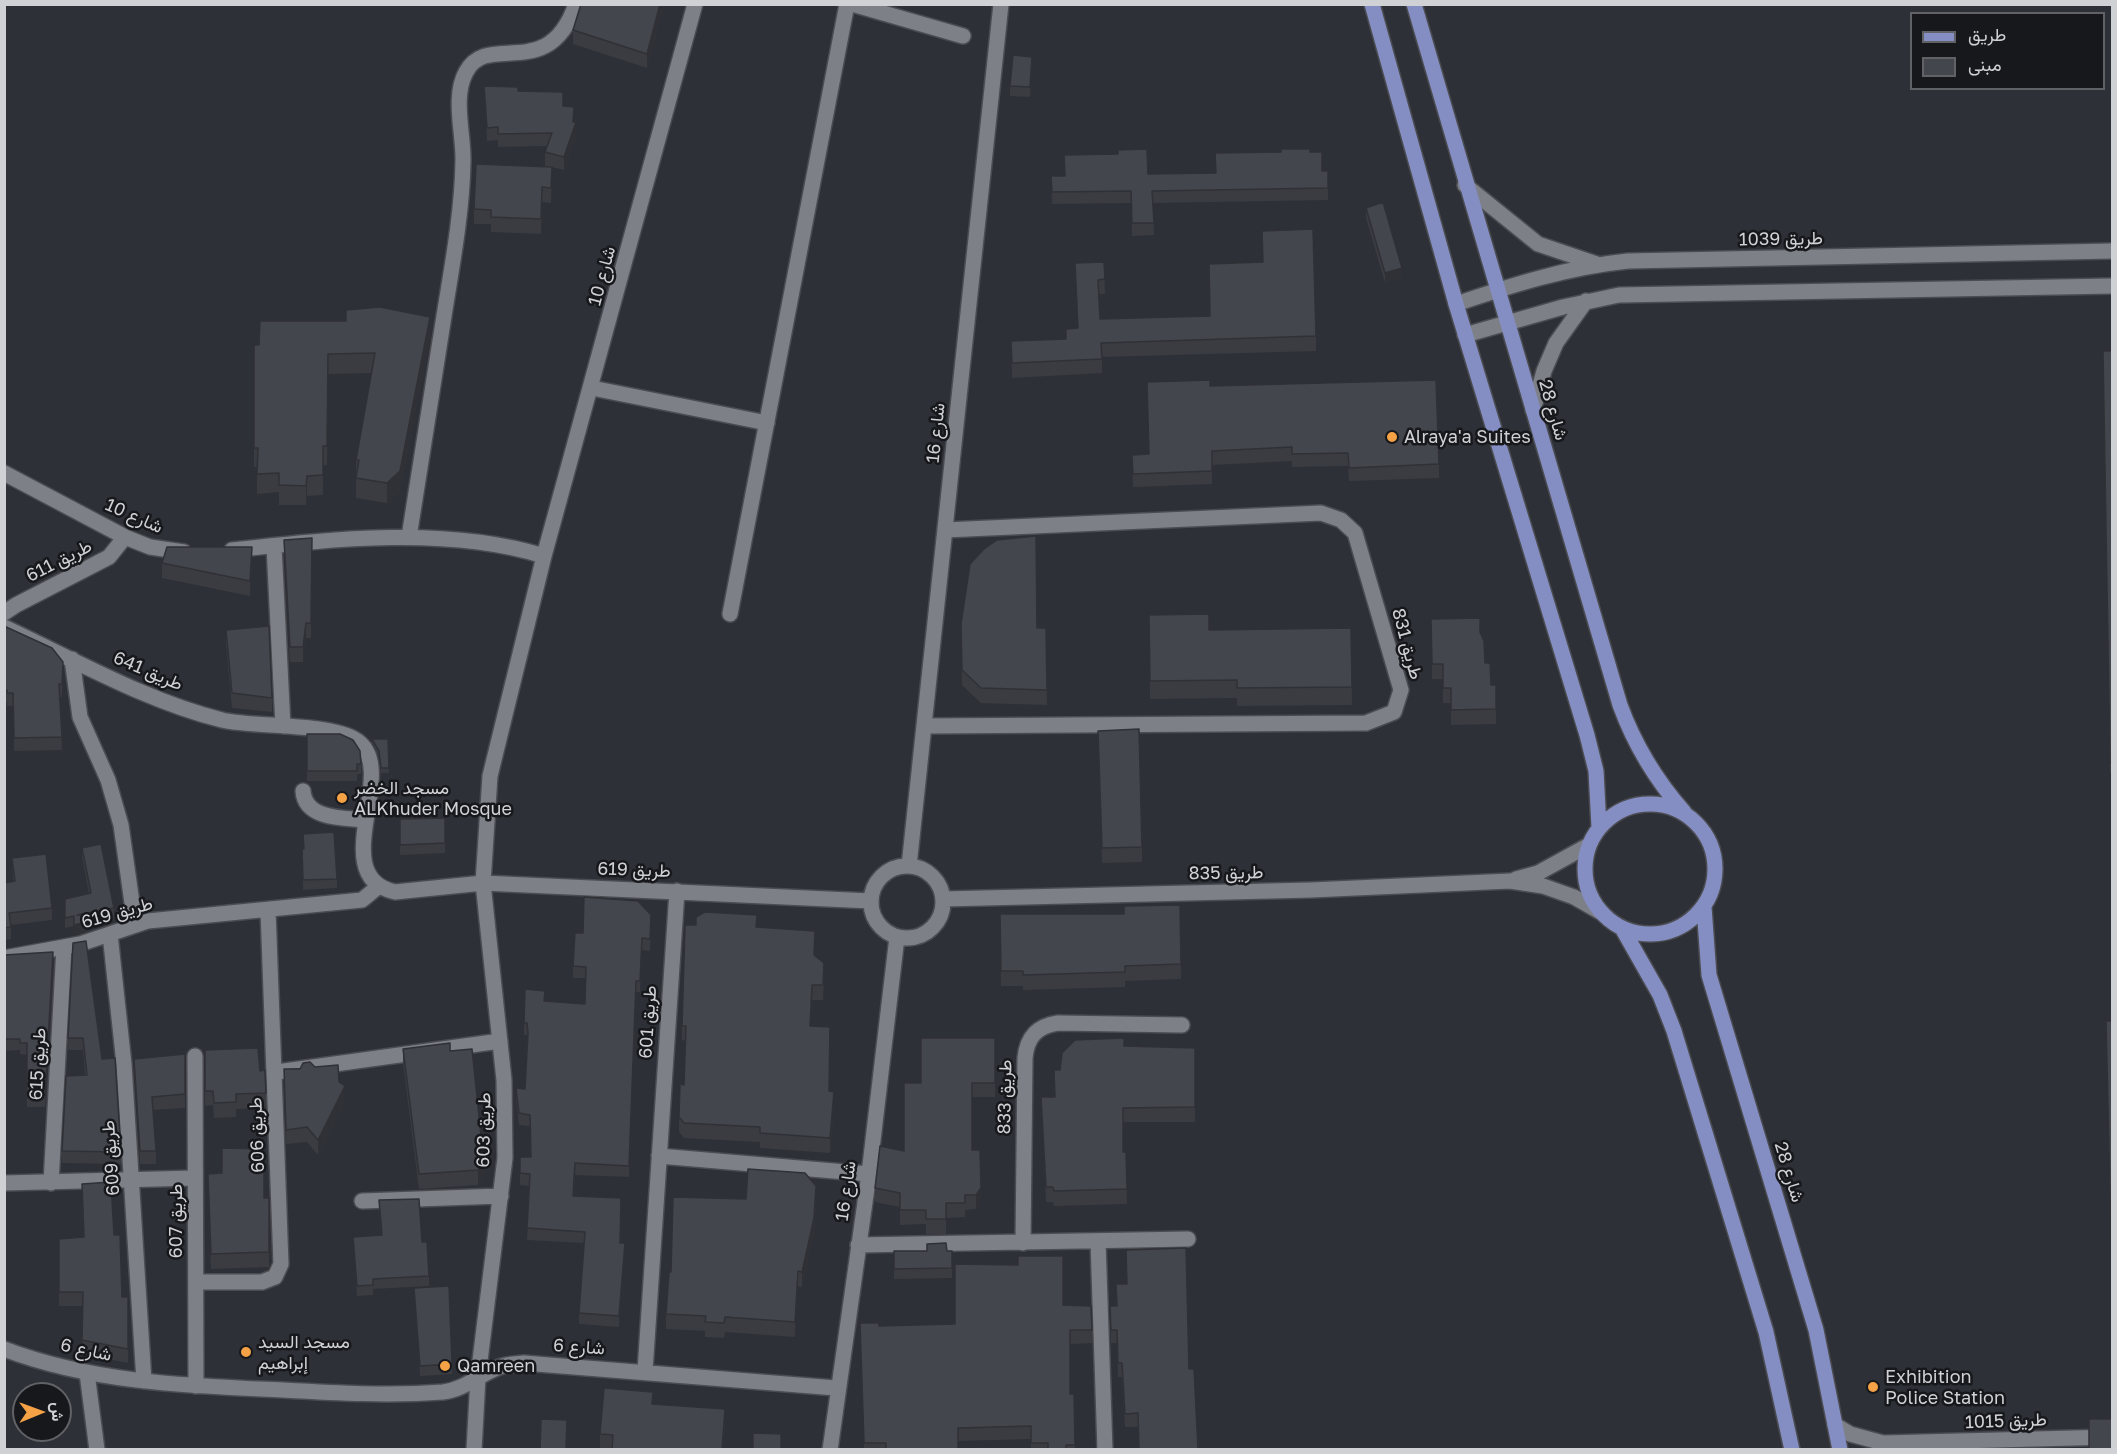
<!DOCTYPE html>
<html>
<head>
<meta charset="utf-8">
<style>
	body { margin:0 }
	#map { position:relative; width:2117px; height:1454px; overflow:hidden; background:#2e3037; font-family:"Golos Text",Vazirmatn,sans-serif }
	canvas { display:block }
	.frame { position:absolute; inset:0; border:6px solid #d0d1d5; pointer-events:none }
	.legend { position:absolute; left:1910px; top:12px; width:195px; height:78px; box-sizing:border-box; background:#17181b; border:2px solid #616265; margin:0; padding:8px 10px; list-style:none; font-size:18px; color:#d0d1d5 }
	.legend li { display:flex; align-items:center; gap:12px; height:30px }
	.legend b { width:30px; border:2px solid #616265 }
	.north { position:absolute; left:12px; top:1382px; width:60px; height:60px; box-sizing:border-box; background:#17181b; border:2px solid #616265; border-radius:50%; rotate:89deg; font-size:16px; font-weight:700; line-height:24px; text-align:center; color:#d0d1d5 }
	.north::after { content:''; display:block; margin:auto; width:21px; height:27px; background:#f5a246; clip-path:polygon(50% 0,100% 100%,50% 72%,0 100%) }
</style>
</head>
<body>
<div id="map">
<canvas width="2117" height="1454"></canvas>
<div class="frame"></div>
<ul class="legend">
<li><b style="height:8px;background:#858ec3"></b>طريق</li>
<li><b style="height:16px;background:#44464d"></b>مبنى</li>
</ul>
<div class="north">ش</div>
</div>
<script>
const ctx = document.querySelector('canvas').getContext('2d');
ctx.lineJoin = 'round';
function stroke(path, color, width, dash) { ctx.strokeStyle = color; ctx.lineWidth = width; ctx.lineCap = dash ? 'butt' : 'round'; ctx.setLineDash(dash || []); ctx.stroke(path); }
function paint(path, color) { ctx.fillStyle = color; ctx.fill(path, 'evenodd'); }
function label(font, color, halo, rows, align = 'center') {
  ctx.font = font + ' "Golos Text",Vazirmatn,sans-serif'; ctx.lineWidth = 5; ctx.setLineDash([]); ctx.textBaseline = 'middle'; ctx.strokeStyle = halo; ctx.fillStyle = color; for (const [text, x, y, turn = 0] of rows) {
    ctx.save(); ctx.translate(x, y); ctx.rotate((+turn || 0) * Math.PI / 180); ctx.textAlign = isNaN(turn) ? turn : align; if (halo) ctx.strokeText(text, 0, 0); ctx.fillText(text, 0, 0); ctx.restore();
  }
}
const minor = new Path2D(`
	M852,4L963,36
	M1465,185L1538,244L1597,264
	M1456,304C1512,285 1569,267 1628,261L2112,251
	M1465,335L1563,307L1619,295L2112,286
	M592,388L767,423
	M1533,410L1544,371L1556,343L1586,301
	M4,473L125,537L150,547L184,552
	M409,537C421,463 432,390 444,316C452,266 462,214 463,162C464,135 452,97 466,72C488,30 548,85 576,4
	M274,546L283,726
	M232,550C332,539 447,526 544,556
	M4,613L16,605L109,557L125,537
	M730,614L847,4
	M4,627C75,660 146,701 222,720C254,728 337,722 360,743C397,775 326,877 395,892L483,883L871,901
	M72,659L80,717L108,780L121,825L135,924
	M924,726L1366,723L1394,712L1401,690L1355,533L1341,520L1321,513L945,530
	M303,791C305,820 345,818 365,820
	M909,866L1001,4
	M871 902a36 36 0 1 1 72 0a36 36 0 1 1-72 0Z
	M1516,879L1538,873L1589,845
	M943,899L1311,890L1510,881L1543,886L1574,897L1602,913
	M110,934L124,1064L144,1381
	M4,958L80,944L148,921L362,900L379,886
	M195,1056L196,1386
	M277,1072L500,1041
	M659,1156L869,1174
	M4,1183L195,1178
	M51,1183L64,947
	M362,1201L501,1196
	M1098,1241L1105,1450
	M1023,1243L1025,1058C1027,1037 1037,1026 1058,1023L1182,1025
	M858,1245L1188,1239
	M196,1282H262L275,1277L281,1264L268,910
	M4,1349C93,1383 190,1386 283,1390C336,1393 390,1396 443,1392C463,1390 479,1375 497,1368C505,1364 515,1364 524,1363L836,1388
	M645,1371L677,891
	M87,1373L97,1450
	M1835,1425L1850,1434L1883,1443L2112,1437
	M474,1450L478,1377L505,1158L504,1080L483,883L490,776L544,556L695,4
	M830,1450L869,1174L897,937`);
const major = new Path2D(`
	M1372,4L1456,304L1587,735L1596,771L1599,827
	M1414,4L1620,705C1635,746 1655,779 1684,812
	M1585 869a65 65 0 1 1 130 0a65 65 0 1 1-130 0Z
	M1704,907L1709,975L1816,1330L1840,1450
	M1622,928L1660,995L1674,1031L1766,1332L1792,1450`);
const wall = new Path2D(`
	M581,4H664L647,68L573,44V30Z
	M1032,67L1030,97L1010,96V86Z
	M484,86L518,91L563,106L574,122L576,136L564,170L552,167L551,203L542,202L541,234L491,232V224H474V209L548,166H545V152L547,146L498,147V140L487,141Z
	M1310,152L1322,171H1328V200L1153,203L1154,235L1132,236L1131,203L1052,204L1051,176L1215,173Z
	M1366,208L1402,278L1385,283L1366,218Z
	M1104,262L1105,294H1098L1100,319L1210,316L1209,264L1316,336V351L1102,357V373L1012,378L1011,341L1066,339V329L1078,328L1075,263Z
	M430,337L400,490L387,503L356,498V460L372,373L328,374L327,465H323V495L307,496L306,505H279V492L257,494V467H254V345Z
	M2103,351H2112V773H2110Z
	M1210,386L1439,464V478L1349,481L1348,466L1292,467V461L1212,465V484L1133,487L1132,455L1149,454Z
	M312,538L311,638H306L303,662H290L284,540Z
	M252,562L250,596L162,578V563Z
	M1149,615L1209,630L1351,628L1352,705L1237,706V698L1150,699Z
	M1431,619L1480,632L1485,663L1491,685H1496V724L1451,725V703H1443V679H1432Z
	M961,624L1046,628L1047,705L981,703L962,685Z
	M4,626L63,662L62,697H60L62,750L14,751L13,706H7V702H4Z
	M226,630L272,698V712L232,708L226,644Z
	M1098,731L1142,847V862L1102,863Z
	M307,734L361,764V774H357V781H307Z
	M372,739H388L389,773H381L379,756L372,744Z
	M445,818V853L400,855V819Z
	M82,848L114,908V918L83,924V933L74,935V926L65,928V899L89,894L82,858Z
	M12,858L52,908V920L11,925V939L4,940V883L13,881Z
	M302,859L337,879V888L303,890Z
	M1180,905L1181,979L1125,981V987L1023,990V986H1001L1000,914H1124Z
	M651,926L650,951L642,950L640,992H636L629,1177L575,1175L574,1196L621,1209L620,1243L625,1254L619,1327L579,1324V1313L584,1243L527,1240L530,1186L520,1185V1157H531L530,1126L519,1125L516,1099V1088L525,1089L527,1035H524V1023L545,1001L585,1004V978H573V966L583,933Z
	M757,927L814,955L824,978L823,1000H812L810,1026L834,1106L830,1153L760,1148V1142L684,1138L679,1132V1117L684,1085L686,1041L682,1040V1026Z
	M73,943L102,1059L121,1152V1164L62,1163V1151L85,1075L83,1050H68Z
	M4,955L53,964L45,1107H27V1055L20,1054V1050L4,1051Z
	M2106,1021H2112V1246H2111Z
	M995,1038V1097H972V1150L981,1202L976,1209L965,1210V1217L946,1218V1234H926V1224L900,1225V1207L875,1202V1188Z
	M1124,1046L1195,1048V1122H1123V1152H1126L1127,1204L1054,1206L1053,1202H1046L1041,1097H1055L1060,1070Z
	M403,1049L450,1051L484,1179L478,1185L419,1189L403,1064Z
	M205,1050L260,1071L266,1093V1108L236,1109V1117L214,1118L213,1105L205,1106Z
	M185,1054V1108L153,1110L156,1151V1164H140L134,1059Z
	M315,1067L339,1082L345,1101L318,1155L307,1142L286,1144L284,1084V1069Z
	M222,1173L264,1198H269V1267L211,1269L208,1174Z
	M82,1184L114,1235L122,1297H128V1363L82,1354L83,1306H59V1239L83,1237Z
	M746,1199L816,1201L814,1232L802,1287L798,1286L795,1337L725,1332L724,1338L705,1337V1331L666,1329V1314L671,1272Z
	M379,1200L422,1242L429,1276V1286L373,1289V1295L357,1296L353,1237L381,1235Z
	M894,1251H952V1278L894,1279Z
	M1116,1284L1189,1369L1138,1427H1125L1122,1377H1118L1117,1343H1111L1110,1306H1116Z
	M449,1286L452,1374L420,1376L414,1288Z
	M1091,1306L1092,1343L1070,1344V1394L1075,1449H1031V1439L958,1441V1449H864L860,1337L879,1326L955,1324Z
	M653,1404L725,1424L723,1449H600V1434Z`);
const shadedWall = new Path2D(`
	M660,4H664L647,68V54Z
	M1032,57V67L1030,97V87Z
	M574,107L573,130L576,122V136L564,170V157Z
	M1402,268V278L1385,283V273Z
	M430,317V337L400,490L387,503V483Z
	M307,476V496L306,505V486Z
	M252,547V562L250,596V581Z
	M306,623V638L303,662V647Z
	M83,923V933L74,935V925Z
	M53,952V964L45,1107V1095Z
	M345,1086V1101L318,1155V1140Z
	M834,1092V1106L830,1153V1138Z
	M484,1164V1179L478,1185V1170Z
	M816,1186L814,1232L802,1287V1272Z
	M981,1188V1202L976,1209V1195Z
	M625,1243V1254L619,1327V1316Z
	M798,1271V1286L795,1337V1322Z
	M725,1409L723,1449H722Z`);
const building = new Path2D(`
	M581,4H660L647,54L573,30Z
	M1013,55L1032,57L1030,87L1010,86Z
	M484,86L518,87V91L563,92V106L574,107L573,122H576L564,157L545,152L552,133L498,134V127L487,128Z
	M1147,149L1148,174L1216,173L1215,153L1281,152V149H1310V152H1322V171H1328V188L1152,191L1154,223H1132L1131,191L1052,192L1051,176H1065L1064,155L1118,154V150Z
	M476,164L552,167L551,188L542,187L541,219L491,217V210L474,209Z
	M1383,202L1402,268L1385,273L1366,208Z
	M1313,229L1316,336L1101,343L1102,359L1012,363L1011,341L1066,339V329L1078,328L1075,263L1104,262L1105,279L1098,280L1100,319L1210,316L1209,264L1263,262L1262,231Z
	M380,307L430,317L400,471L387,483L356,478L359,460H356L375,353L328,354L327,446H323V475L307,476L306,486L279,485V473L257,474L258,448H254V345H259L260,321H346V310Z
	M2103,351H2112V763H2110Z
	M1210,380V386L1436,380L1439,464L1349,468L1348,453L1292,454V447L1212,451V471L1133,474L1132,455L1149,454L1147,382Z
	M1036,536L1037,628H1046L1047,690L981,688L962,670L961,624L970,564L984,549L997,540Z
	M312,538L311,623H306L303,647H290L284,540Z
	M167,547H252L250,581L162,563Z
	M1209,614V630L1351,628L1352,687L1237,688V680L1150,681L1149,615Z
	M1480,618V632L1484,641L1485,663H1490L1491,685H1496V709L1451,710V688H1443V664H1432L1431,619Z
	M4,626L52,648L63,662L62,684H59L62,737L14,738L13,693H7V690H4Z
	M269,626L272,698L232,693L226,630Z
	M1139,729L1142,847L1102,848L1098,731Z
	M307,734H340L353,740L360,751L361,764H357V771H307Z
	M372,739H388L389,768H381L379,751Z
	M445,818V843L400,845V819Z
	M334,832L337,879L303,880L302,849H304L303,834Z
	M101,844L114,908L77,915H81L83,923L74,925V916L65,918V899L91,893L82,848Z
	M46,854L52,908L9,913L11,927L4,928V883L15,881L12,858Z
	M584,897L638,901L651,915L650,939L642,938L640,981H636L629,1166L575,1163L573,1196L621,1198L620,1243H625L619,1316L579,1313L585,1232L527,1228L530,1174L520,1173V1157H531L530,1115L519,1113L516,1088L525,1089L528,1033L527,1023H524L525,989L545,991L544,1001L585,1004L586,967L573,966L575,933H583Z
	M1180,905L1181,964L1125,966V972L1023,975V971H1001L1000,914H1124V906Z
	M705,912L757,915L756,927L815,931L814,955L824,963L823,985H812L810,1026L830,1027L829,1091L834,1092L830,1138L760,1133V1127L684,1123L679,1117L680,1084L684,1085L686,1026H682L685,925H696V917Z
	M86,941L102,1059L115,1058L121,1152L62,1151L66,1076L87,1075L83,1038H68L73,943Z
	M53,952L45,1095H27V1043H20V1039H4V955Z
	M2106,1021H2112V1236H2111Z
	M921,1038H995V1083H972V1150H980L981,1188L976,1195H965V1203H946V1219H926V1210H900V1193L875,1188L880,1146L904,1151V1083H921Z
	M1124,1038V1046L1195,1048V1107L1123,1108V1152H1126L1127,1189L1054,1191L1053,1187H1046L1041,1097H1055L1054,1070H1060L1062,1053L1075,1040Z
	M450,1043V1051L472,1049L484,1164L478,1170L419,1174L403,1049Z
	M258,1048L260,1071L265,1070L266,1093L236,1094V1102L214,1103L213,1091H205V1050Z
	M185,1054V1094L152,1097L156,1151H140L134,1059Z
	M310,1062L315,1067L338,1065L339,1082L345,1086L318,1140L307,1127L286,1130L284,1069H300L303,1063Z
	M222,1148L264,1149V1198H269V1252L211,1254L208,1174L222,1173Z
	M748,1169L805,1173L816,1186L814,1218L802,1272L798,1271L795,1322L725,1317L724,1323L705,1322L706,1316L666,1314L669,1272H671L673,1197L746,1199Z
	M111,1182L114,1235H120L122,1297H128V1349L82,1340L83,1292H59V1239L84,1237L82,1184Z
	M419,1199L422,1242H427L429,1276L373,1279V1285L357,1286L353,1237L382,1235L379,1200Z
	M946,1243L947,1251H952V1268L894,1269V1251H927V1244Z
	M1186,1248L1189,1369H1194L1198,1449H1139L1138,1413L1125,1414L1122,1363H1118L1117,1330H1111L1110,1306H1117L1116,1284H1127L1126,1250Z
	M1018,1256H1063V1305L1091,1306L1092,1330H1070V1394H1074L1075,1445H1066V1449H1048V1443H1031V1426L958,1428V1449H886V1443H864L860,1323H879V1326L955,1324V1264L1018,1265Z
	M449,1286L452,1364L420,1366L414,1288Z
	M604,1388L653,1392L652,1404L725,1409L722,1449H612L613,1435L600,1434Z
	M541,1419L567,1420L566,1449H540Z
	M2089,1419H2112V1449H2089Z
	M753,1433L781,1434V1449H753Z`);
const markers = [
	[1392,437,6,"#f5a246"],
	[342,798,6,"#f5a246"],
	[246,1352,6,"#f5a246"],
	[445,1366,6,"#f5a246"],
	[1873,1387,6,"#f5a246"]
];
const streetNames = [
	["طريق 1039",1781,239,-1],
	["شارع 10",602,276,-75],
	["شارع 28",1553,410,74],
	["شارع 16",936,433,-84],
	["شارع 10",134,516,24],
	["طريق 611",59,561,-27],
	["طريق 831",1407,644,75],
	["طريق 641",148,671,23],
	["طريق 619",634,870,2],
	["طريق 835",1226,873,-1],
	["طريق 619",117,913,-16],
	["طريق 601",648,1022,-86],
	["طريق 615",38,1064,-87],
	["طريق 833",1005,1097,-89],
	["طريق 603",484,1130,-89],
	["طريق 606",257,1135,-92],
	["طريق 609",111,1158,-94],
	["شارع 28",1789,1172,73],
	["شارع 16",846,1191,-82],
	["طريق 607",176,1221,-90],
	["شارع 6",579,1347,4],
	["شارع 6",86,1350,12],
	["طريق 1015",2006,1421,-2]
];
const poiNames = [
	["Alraya'a Suites",1404,437],
	["مسجد الخضر",354,788],
	["ALKhuder Mosque",354,809],
	["مسجد السيد",258,1342],
	["إبراهيم",258,1363],
	["Qamreen",457,1366],
	["Exhibition",1885,1377],
	["Police Station",1885,1398]
];
stroke(minor, '#4a4c51', 18);
stroke(major, '#4a4c51', 18);
stroke(minor, '#7e8088', 15);
stroke(major, '#858ec3', 15);
paint(wall, '#3a3c42');
paint(shadedWall, '#303136');
paint(building, '#44464d');
stroke(building, '#303136', 1.5);
for (const [x, y, r, color] of markers) { const dot = new Path2D(); dot.arc(x, y, r, 0, 2 * Math.PI); ctx.fillStyle = color; ctx.fill(dot); stroke(dot, '#17181b', 2); }
label('18px', '#d0d1d5', '#17181b', streetNames);
label('18px', '#d0d1d5', '#17181b', poiNames, 'left');
</script>
</body>
</html>
